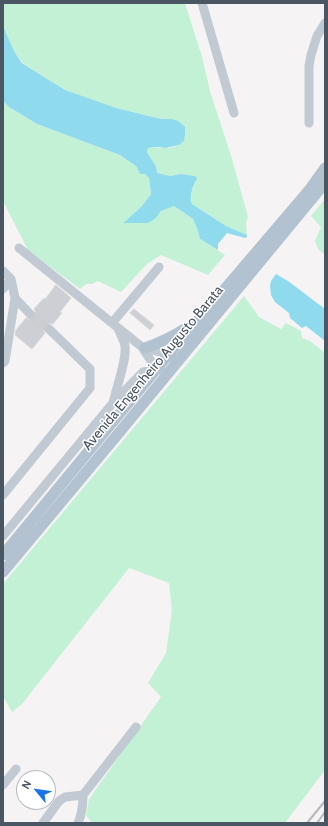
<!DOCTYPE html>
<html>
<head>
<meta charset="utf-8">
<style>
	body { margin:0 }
	#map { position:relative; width:328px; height:826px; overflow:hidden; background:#f5f3f3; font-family:Cabin,sans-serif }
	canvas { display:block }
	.frame { position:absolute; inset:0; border:4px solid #4a5661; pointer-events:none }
	.north { position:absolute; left:16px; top:770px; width:40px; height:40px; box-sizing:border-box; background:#fff; border:1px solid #b7bbc0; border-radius:50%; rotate:299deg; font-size:11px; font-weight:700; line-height:16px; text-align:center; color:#4a5661 }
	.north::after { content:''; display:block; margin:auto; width:14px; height:18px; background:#1a73e8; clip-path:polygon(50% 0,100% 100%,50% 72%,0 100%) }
</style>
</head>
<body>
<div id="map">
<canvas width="328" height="826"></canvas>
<div class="frame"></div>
<div class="north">N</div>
</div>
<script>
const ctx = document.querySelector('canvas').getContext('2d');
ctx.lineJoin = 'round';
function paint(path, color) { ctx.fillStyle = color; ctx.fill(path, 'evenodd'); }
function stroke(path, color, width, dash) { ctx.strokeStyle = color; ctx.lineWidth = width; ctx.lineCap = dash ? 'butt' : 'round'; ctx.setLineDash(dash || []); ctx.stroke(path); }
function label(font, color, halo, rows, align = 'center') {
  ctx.font = font + ' Cabin,sans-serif'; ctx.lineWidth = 3; ctx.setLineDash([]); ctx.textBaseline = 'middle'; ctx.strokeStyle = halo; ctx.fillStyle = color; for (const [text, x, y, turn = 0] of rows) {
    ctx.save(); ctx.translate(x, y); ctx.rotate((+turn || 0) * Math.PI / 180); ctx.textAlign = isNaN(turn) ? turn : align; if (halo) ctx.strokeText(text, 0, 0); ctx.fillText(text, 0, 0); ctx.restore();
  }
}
const green = new Path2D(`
	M3,3H185L202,57L210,91L232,159L248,217L246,222L247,235L226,226L192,204C190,197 192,188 196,182L195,176L181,174L170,176L157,173C157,164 151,160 147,152L148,148C154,147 158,147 165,148C170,149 180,145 184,141L172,119H161L115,108L99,103L65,90L23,63L14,51L3,26Z
	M3,101L9,107L37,124L120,155L136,166L140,174H145L149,178L151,194L141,207L124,222L156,218L161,211L174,206L193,219L197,228L200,239L225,255L208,275L161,255L147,264L121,292L98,281L92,284H86L80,289L28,250L3,201Z
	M325,199V255L318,249L315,241L321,227L311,216Z
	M244,296L259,317L281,329L286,323L301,331L302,338L310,341L325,353V770L285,823H92L86,815L89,799L161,697L148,683L166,653L172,610L169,583L129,568L22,704L12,712L3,696V584Z`);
const water = new Path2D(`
	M3,26L14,51L22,63L65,90L116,108L161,119H172L178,121L185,127V133L184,141L179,145L165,148L160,147H155L148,148L147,152C151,160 157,164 157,173L170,176L181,174L195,176L197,178C196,182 194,184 193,187C191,193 190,199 192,204L226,226L247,235V237L245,238L227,233L218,244V250L200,239L197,228L193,219L174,206L161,211L156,218L148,223H123L141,207L151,194L149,178L145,174H140L136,166L120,155L37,124L9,107L3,101Z
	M276,274L288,281L325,309V341L306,326L302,328L290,318L289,313L275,302L271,295L270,286L271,281Z`);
const building = new Path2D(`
	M56,285L71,298L60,312L62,313L53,324L48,323L44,325L43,330L45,333L32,349L15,335L16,330L26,318L31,320L34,318L36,313L34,309L44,298L45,299Z
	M134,309L154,325L150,330L130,313Z`);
const minorTunnel = new Path2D(`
	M30,314L49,329`);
const minor = new Path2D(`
	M202,3L234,113
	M309,123V66L311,55L317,36L325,23
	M19,248L112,323L142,347L153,364L157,368L167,374
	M3,271L11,279
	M3,289L11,279L15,298L30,314
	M112,323L159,267
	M144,347L169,355L173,358
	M3,363L5,361L15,298
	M113,403C116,389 127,359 125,346C124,340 120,334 118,328
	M3,495L90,388V369L49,329
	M3,536L112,404L143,372L149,371L154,372
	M3,785L16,769
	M43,823L59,801L65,797L83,795L136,727
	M78,823C82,814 83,805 83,795`);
const major = new Path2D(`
	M145,348C160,343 174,336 188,327
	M3,555L154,372L310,189L325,168
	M3,572L118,434L325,183`);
const rail = new Path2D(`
	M307,823L325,801
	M317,823L325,812`);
const streetNames = [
	["Avenida Engenheiro Augusto Barata",153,368,-50]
];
paint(green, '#c3f1d5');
paint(water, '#90daee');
paint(building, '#cdcfd5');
stroke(building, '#d7d9de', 1);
stroke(minorTunnel, '#caccce', 9, [9, 4.5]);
stroke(minor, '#c1cad2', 9);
stroke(major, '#b3c2d1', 11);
stroke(rail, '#b5b8bd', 2);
label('14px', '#4a5661', '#fff', streetNames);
</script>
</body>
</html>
